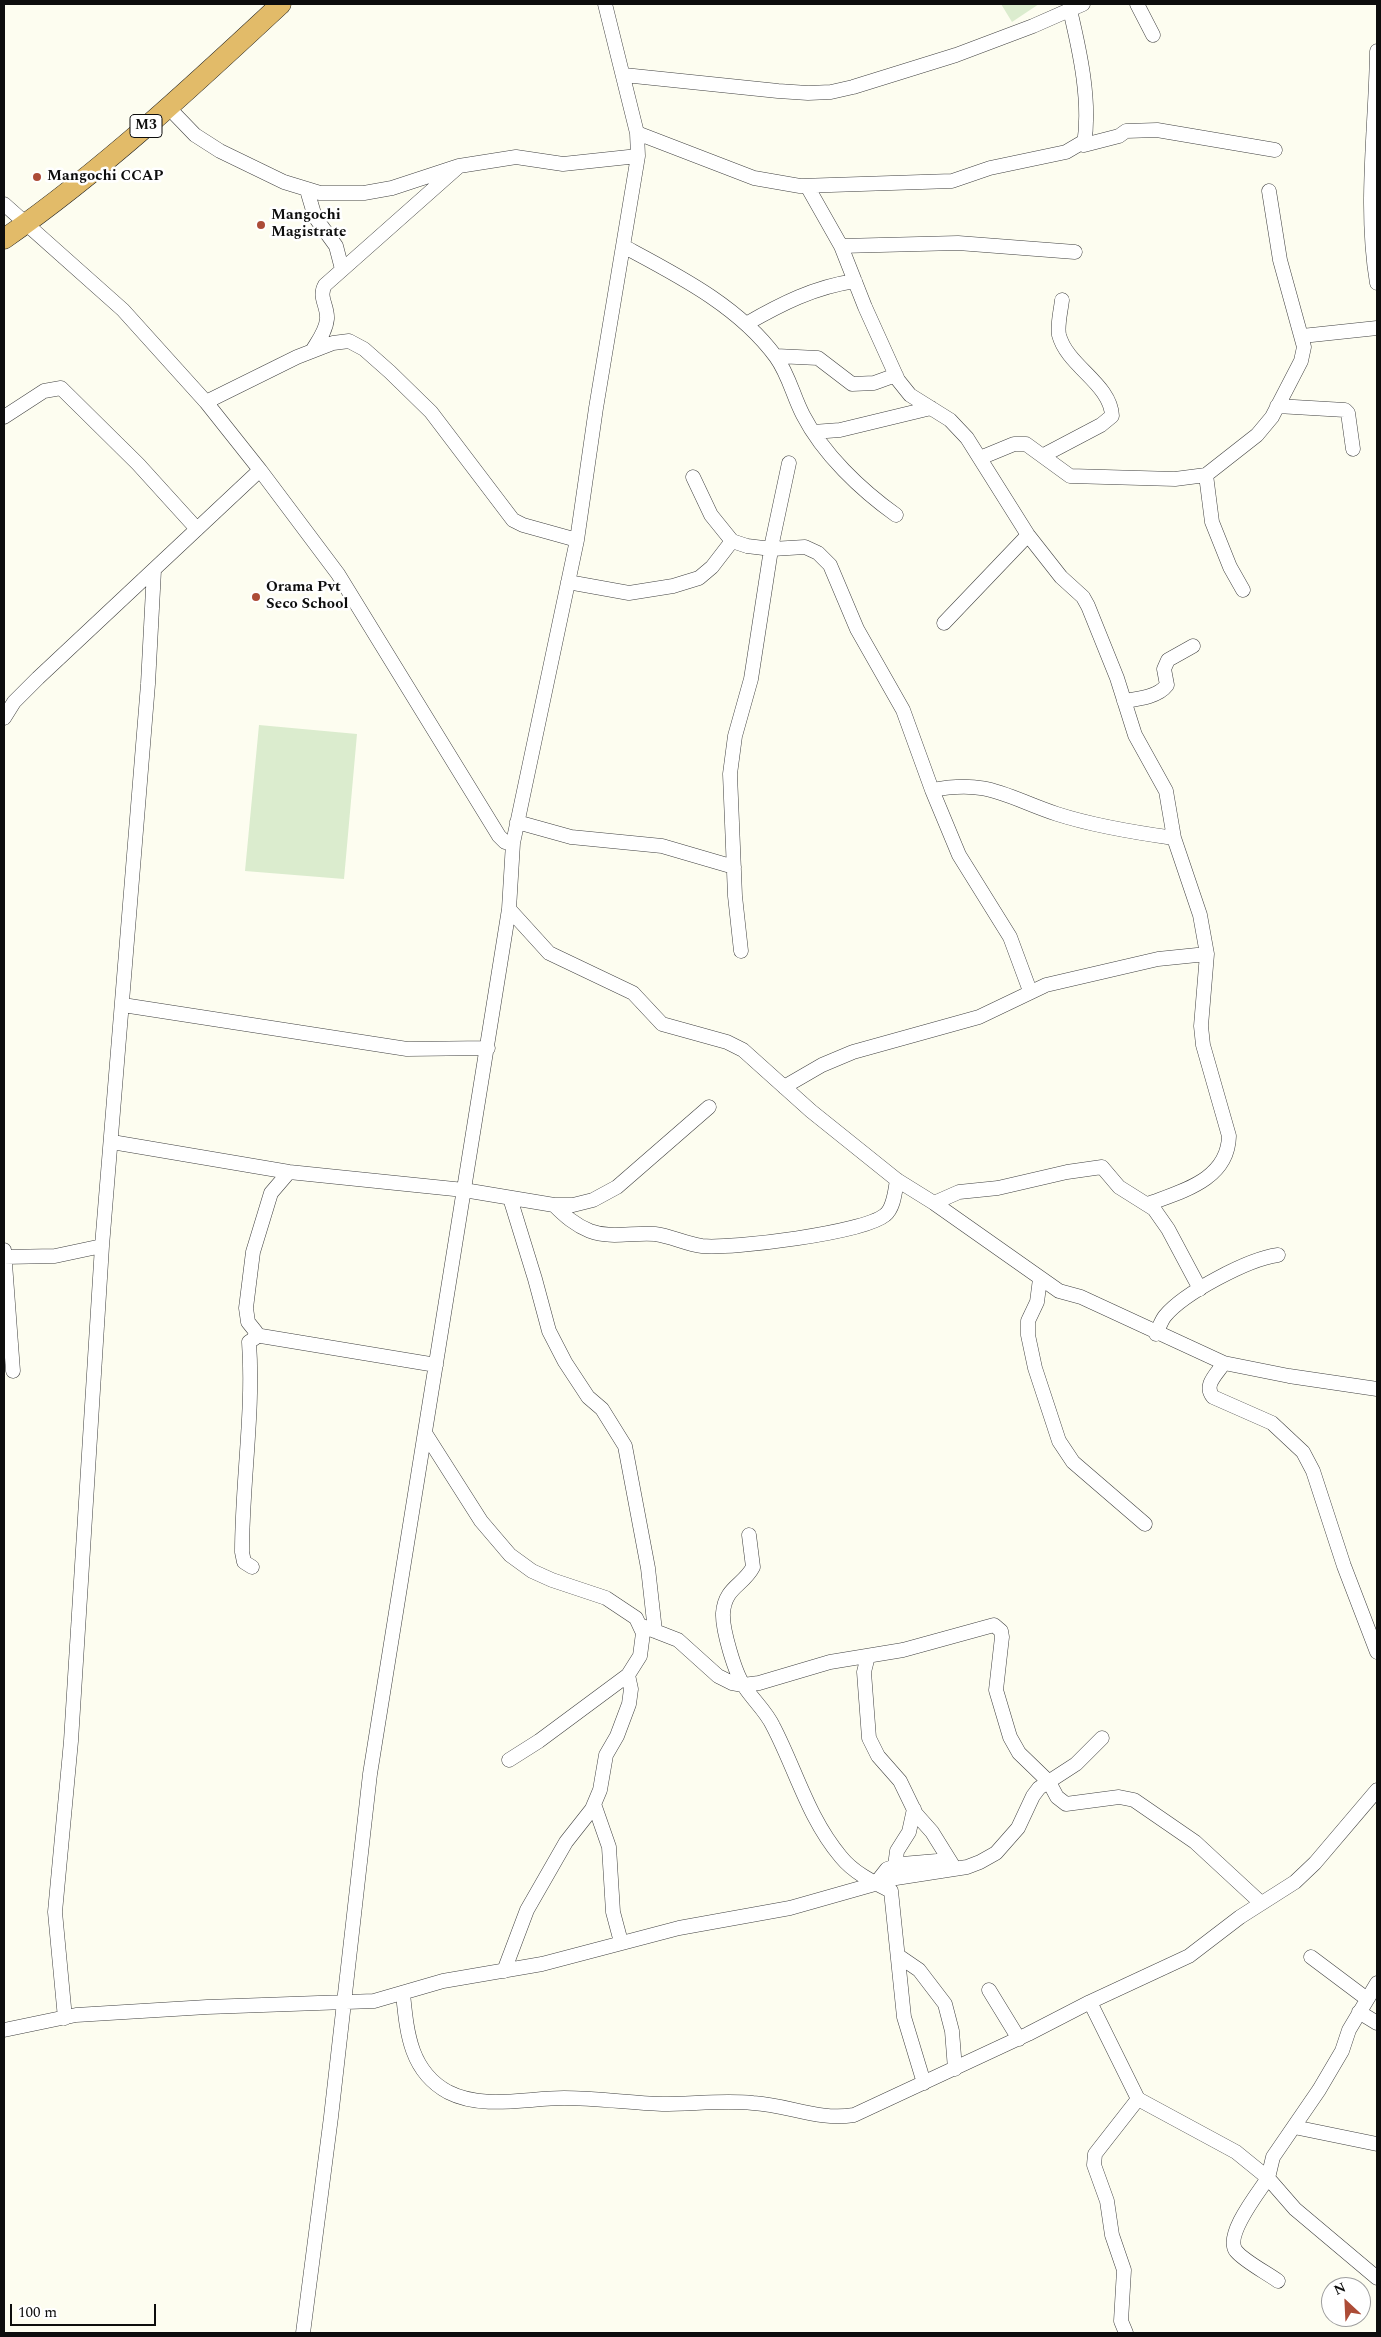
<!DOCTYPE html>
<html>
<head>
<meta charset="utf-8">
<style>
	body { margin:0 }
	#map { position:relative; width:1381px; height:2337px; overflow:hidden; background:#fdfdf0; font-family:Spectral,serif }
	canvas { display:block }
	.frame { position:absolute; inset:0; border:5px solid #0d0d0d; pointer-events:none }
	.north { position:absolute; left:1321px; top:2277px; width:50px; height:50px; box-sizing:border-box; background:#fff; border:1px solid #9e9e9e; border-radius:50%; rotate:335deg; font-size:14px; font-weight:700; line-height:20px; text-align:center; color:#0d0d0d }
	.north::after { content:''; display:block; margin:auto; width:18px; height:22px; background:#ac4c37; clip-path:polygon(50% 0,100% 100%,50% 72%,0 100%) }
	.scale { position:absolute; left:10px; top:2304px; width:146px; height:22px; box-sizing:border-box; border:2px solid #0d0d0d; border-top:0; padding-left:6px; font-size:15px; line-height:18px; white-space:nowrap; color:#0d0d0d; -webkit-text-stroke:4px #fff; paint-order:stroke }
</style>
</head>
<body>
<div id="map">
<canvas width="1381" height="2337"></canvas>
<div class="frame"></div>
<div class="north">N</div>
<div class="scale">100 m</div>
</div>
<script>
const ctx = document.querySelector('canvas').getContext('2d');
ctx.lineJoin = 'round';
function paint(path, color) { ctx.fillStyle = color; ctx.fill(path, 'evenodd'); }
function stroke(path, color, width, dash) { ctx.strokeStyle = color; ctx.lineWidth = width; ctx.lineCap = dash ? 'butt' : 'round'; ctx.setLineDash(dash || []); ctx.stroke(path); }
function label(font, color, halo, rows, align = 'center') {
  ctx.font = font + ' Spectral,serif'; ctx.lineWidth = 5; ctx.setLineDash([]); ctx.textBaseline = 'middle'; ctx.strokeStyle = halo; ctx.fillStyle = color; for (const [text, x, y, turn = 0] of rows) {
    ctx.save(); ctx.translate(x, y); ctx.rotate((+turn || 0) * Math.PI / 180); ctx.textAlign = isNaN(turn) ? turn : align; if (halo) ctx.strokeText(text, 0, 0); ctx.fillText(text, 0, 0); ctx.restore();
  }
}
const pitch = new Path2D(`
	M1001,4H1039L1012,22Z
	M259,725L357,734L344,879L245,871Z`);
const minor = new Path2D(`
	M1137,4L1153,35
	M1070,10C1080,52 1091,102 1084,145
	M1377,51C1376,127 1364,207 1377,283
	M624,75L778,91L808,93L831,92L853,87L956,55L1033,26L1083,4
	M168,107L195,135L220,151L284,182L320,193H364L392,188L459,166L516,157L563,164L638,156
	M637,133L754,178L800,186L952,181L990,168L1066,152L1083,142L1084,145L1119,136L1126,131L1157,130L1275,150
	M807,186L841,246L865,307L898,380L910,395L950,420L967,438L1028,535L1061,577L1083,597L1088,606L1117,678L1135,735L1166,791L1174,838L1200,915L1207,954L1201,1026L1203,1045L1229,1136C1228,1180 1182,1191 1148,1204
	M307,190L315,217L336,246L342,269
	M4,204L123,310L206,402L260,470L338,574L499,836L505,842L513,843
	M623,246C677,275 739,306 776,357C789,375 793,396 803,415C823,454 861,490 896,515
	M841,246L958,243L1075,252
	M746,324C781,304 814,287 855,281
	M1302,336L1377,328
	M312,351C318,341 326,331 327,319C328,306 318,297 325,285L457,168
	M776,356L818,358L852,384L874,383L896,375
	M206,402L297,357L333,343L349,341L364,349L390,372L431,412L513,520L523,525L577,540
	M1277,406L1345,410L1348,413L1353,449
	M4,417L44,391L61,388L138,464L197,529
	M813,432L840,430L931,408
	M1044,455L1101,425L1112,416C1111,384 1067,366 1059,335C1057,325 1061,310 1062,300
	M980,458L1014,444H1026L1070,476L1175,479L1206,475L1257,435L1272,417L1301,361L1304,347L1280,260L1269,191
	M1206,475L1212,522L1230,567L1243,590
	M693,477L711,515L732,541L747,546L772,549L805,547L818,553L830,565L857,629L903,710L932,790L959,855L1010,937L1030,991
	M568,582L629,593L673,586L699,578L712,567L732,541
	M944,623L1028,535
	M1124,701C1138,699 1158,697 1167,685L1164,669L1168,660L1193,646
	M4,718L14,702L38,678L260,470
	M932,790C989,779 1006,797 1057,814C1091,825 1138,833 1174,838
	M517,822L571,837L662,846L734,867
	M509,909L549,953L633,993L662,1024L727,1042L743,1050L811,1111L897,1180L934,1203L1059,1291L1081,1297L1224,1363L1289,1376L1377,1389
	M741,951L735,896L730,774L735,736L751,679L772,543L789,463
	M123,1005L407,1049L488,1048
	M784,1087L822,1065L853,1052L979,1017L1046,985L1158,959L1207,954
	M112,1142L289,1172L464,1190L554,1205H573L593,1200L617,1187L709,1107
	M510,1198L535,1279L549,1331L565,1362L588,1397L602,1409L625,1446L648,1568L655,1631
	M934,1203L959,1192L998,1188L1067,1172L1102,1167L1119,1187L1154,1209L1168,1229L1200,1289
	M554,1205C565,1216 575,1225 590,1231C612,1239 633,1232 655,1234C671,1236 686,1244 702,1246C732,1249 863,1233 885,1215C894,1208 895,1191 897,1180
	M4,1250L13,1371
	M4,1257L55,1256L102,1246
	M1040,1279L1037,1302L1028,1321V1335L1035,1368L1059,1441L1073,1462L1145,1524
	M1156,1334C1159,1328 1161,1321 1165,1316C1184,1293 1248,1259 1278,1255
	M255,1335L436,1365
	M1224,1363C1217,1374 1203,1385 1213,1397L1272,1423L1303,1452L1313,1471L1344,1566L1377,1652
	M425,1433L481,1521L510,1555L532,1571L552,1580L606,1598L636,1618L643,1633L640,1656L628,1675L539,1741L509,1760
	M749,1535L753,1567C743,1586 725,1587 723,1613C722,1629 735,1673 744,1686C753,1700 766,1711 773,1726C796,1770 808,1818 841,1857C854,1873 873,1882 891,1891L904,2017L924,2083
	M252,1567L244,1562L242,1552C242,1482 254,1411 249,1342L255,1338L256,1332L248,1322L246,1308L253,1252L271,1193L289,1172
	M642,1626L678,1640L718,1676L732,1683L743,1685L759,1683L830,1662L903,1650L994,1625L1001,1631L1002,1637L996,1690L1010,1737L1019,1753L1049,1782L1057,1797L1066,1804L1119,1797L1134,1800L1195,1842L1261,1903
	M868,1656L864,1672L869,1738L878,1756L900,1781L916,1814L932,1832L955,1869
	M594,1804L609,1847L613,1912L621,1942
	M895,1866L897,1851L909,1832L914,1809
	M876,1883L887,1869L902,1864L949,1860
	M900,1957L919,1970L945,2004L952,2031L955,2069
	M1311,1957L1367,1999
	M504,1971L527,1910L566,1842L592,1809L600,1790L606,1755L617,1736L629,1704L631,1689L628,1675
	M1377,1983L1349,2030L1342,2051L1319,2090L1273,2157L1268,2178L1295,2209L1377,2278
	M989,1990L1019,2039
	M403,1994C407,2033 410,2071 448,2092C483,2110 527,2098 564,2098C597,2098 630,2103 662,2104C693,2104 723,2100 753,2103C789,2105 818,2121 854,2115L1028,2034L1090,2002L1189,1956L1240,1917L1295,1882L1315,1863L1377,1790
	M1090,2002L1138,2099L1236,2152L1268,2178C1259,2192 1224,2235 1236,2251C1244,2261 1267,2273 1278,2281
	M1359,2012L1377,2023
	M65,2018L55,1912L71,1741L102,1246L148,684L154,570
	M4,2030L76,2015L207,2007L374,2001L443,1981L542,1964L679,1928L790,1908L896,1878L967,1867L980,1862L996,1853L1018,1828L1033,1796L1039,1788L1076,1764L1102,1738
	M1294,2127L1377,2144
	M303,2333L331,2117L370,1774L509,909L513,843L577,540L596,408L638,156L637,133L605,4
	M1126,2333L1121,2321L1124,2270L1112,2235L1107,2201L1094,2165L1095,2154L1138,2099`);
const highway = new Path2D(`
	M4,239C103,170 193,86 281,4`);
const markers = [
	[37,177,5,"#ac4c37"],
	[261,225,5,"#ac4c37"],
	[256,597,5,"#ac4c37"]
];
const shields = [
	[146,126,32]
];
const shieldNames = [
	["M3",146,126]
];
const poiNames = [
	["Mangochi CCAP",47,177],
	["Mangochi",271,216],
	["Magistrate",271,233],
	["Orama Pvt",266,588],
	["Seco School",266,605]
];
paint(pitch, '#dbecce');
stroke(minor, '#404040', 15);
stroke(highway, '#1e1e1e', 21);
stroke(minor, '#fff', 14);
stroke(highway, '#e2bb69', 20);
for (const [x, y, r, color] of markers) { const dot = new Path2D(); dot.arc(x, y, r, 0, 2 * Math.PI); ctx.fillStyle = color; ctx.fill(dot); stroke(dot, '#fff', 2); }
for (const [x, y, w] of shields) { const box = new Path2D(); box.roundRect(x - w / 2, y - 11.5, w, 23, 4); ctx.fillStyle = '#fff'; ctx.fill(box); stroke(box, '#0d0d0d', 1); }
label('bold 14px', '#0d0d0d', null, shieldNames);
label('bold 15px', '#0d0d0d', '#fff', poiNames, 'left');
</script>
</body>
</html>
